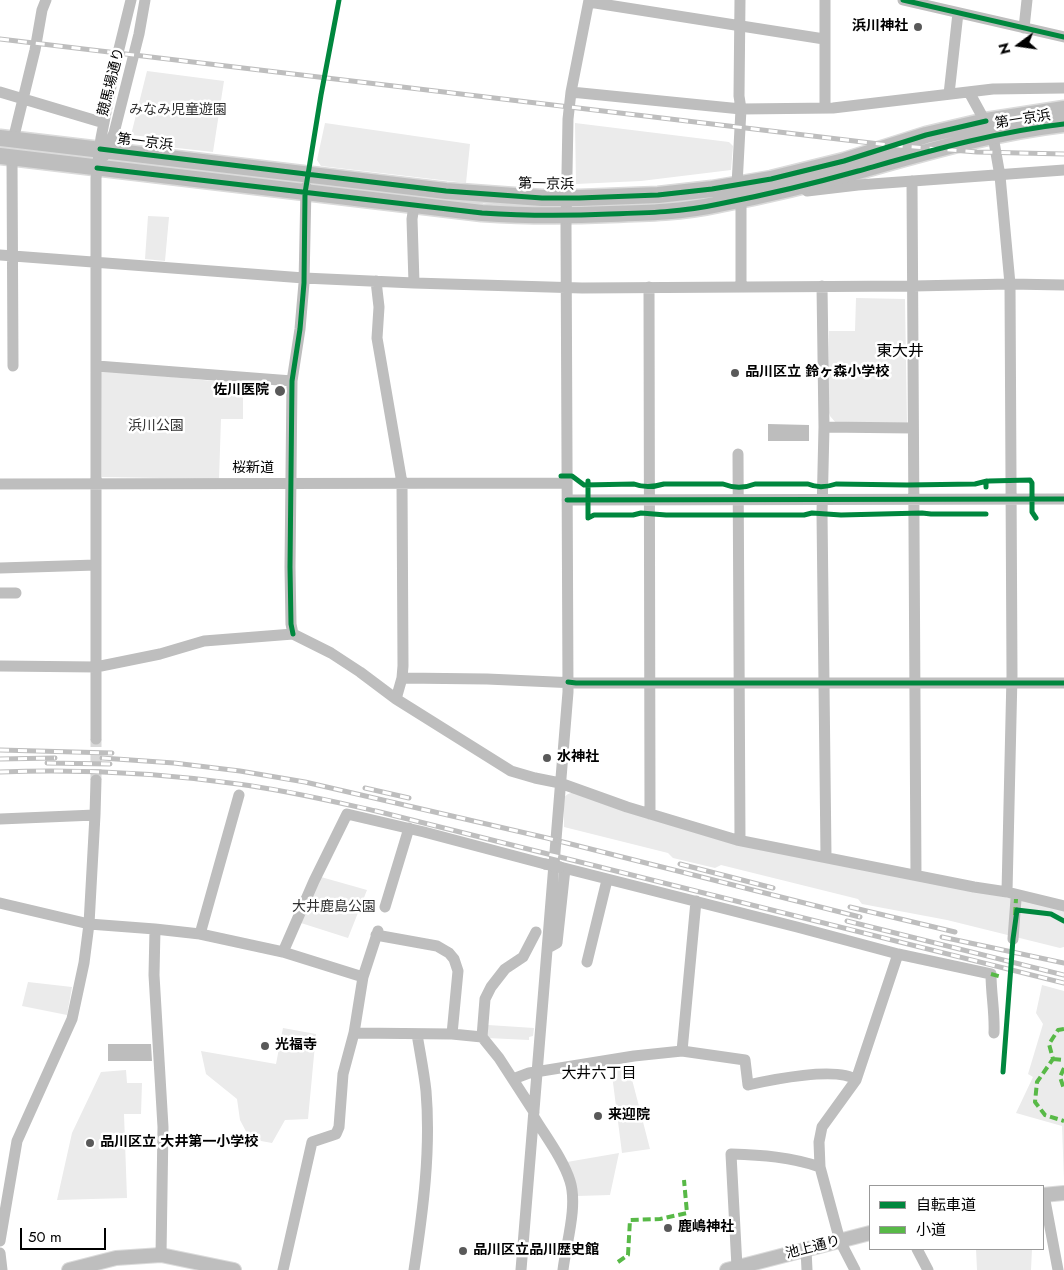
<!DOCTYPE html>
<html>
<head>
<meta charset="utf-8">
<style>
	body { margin:0 }
	#map { position:relative; width:1064px; height:1270px; overflow:hidden; background:#fff; font-family:Jost,"Noto Sans JP",sans-serif }
	canvas { display:block }
	.legend { position:absolute; left:869px; top:1185px; width:175px; height:65px; box-sizing:border-box; background:#fff; border:1px solid #999; margin:0; padding:6px 9px; list-style:none; font-size:15px; color:#000 }
	.legend li { display:flex; align-items:center; gap:10px; height:25px }
	.legend b { width:25px; border:1px solid #999 }
	.north { position:absolute; left:994px; top:20px; width:50px; height:50px; -webkit-text-stroke:4px #fff; paint-order:stroke; rotate:256deg; font-size:14px; font-weight:700; line-height:20px; text-align:center; color:#000 }
	.north::after { content:''; display:block; margin:auto; width:18px; height:22px; background:#000; clip-path:polygon(50% 0,100% 100%,50% 72%,0 100%) }
	.scale { position:absolute; left:20px; top:1228px; width:86px; height:22px; box-sizing:border-box; border:2px solid #000; border-top:0; padding-left:6px; font-size:15px; line-height:18px; white-space:nowrap; color:#000; -webkit-text-stroke:4px #fff; paint-order:stroke }
</style>
</head>
<body>
<div id="map">
<canvas width="1064" height="1270"></canvas>
<ul class="legend">
<li><b style="height:6px;background:#00873e"></b>自転車道</li>
<li><b style="height:6px;background:#58b947"></b>小道</li>
</ul>
<div class="north">N</div>
<div class="scale">50 m</div>
</div>
<script>
const ctx = document.querySelector('canvas').getContext('2d');
ctx.lineJoin = 'round';
function paint(path, color) { ctx.fillStyle = color; ctx.fill(path, 'evenodd'); }
function stroke(path, color, width, dash) { ctx.strokeStyle = color; ctx.lineWidth = width; ctx.lineCap = dash ? 'butt' : 'round'; ctx.setLineDash(dash || []); ctx.stroke(path); }
function label(font, color, halo, rows, align = 'center') {
  ctx.font = font + ' Jost,"Noto Sans JP",sans-serif'; ctx.lineWidth = 5; ctx.setLineDash([]); ctx.textBaseline = 'middle'; ctx.strokeStyle = halo; ctx.fillStyle = color; for (const [text, x, y, turn = 0] of rows) {
    ctx.save(); ctx.translate(x, y); ctx.rotate((+turn || 0) * Math.PI / 180); ctx.textAlign = isNaN(turn) ? turn : align; if (halo) ctx.strokeText(text, 0, 0); ctx.fillText(text, 0, 0); ctx.restore();
  }
}
const green = new Path2D(`
	M147,71L224,81L213,152L150,145V137L131,135Z
	M325,123L470,144L466,183L321,166L317,160Z
	M575,123L729,142L733,146L731,170L641,181L576,184Z
	M148,216L169,217L165,261L145,259Z
	M856,298L905,299L907,423H836L830,416L828,409L829,331H855Z
	M101,370L243,384V419H221L219,479L102,477Z
	M574,792L662,821L1064,910V947L1060,948L947,920L862,904L858,899L721,865L715,868L673,858L668,853L564,827V797L568,794Z
	M321,877L367,890L348,938L301,923Z
	M28,982L72,987L67,1015L22,1006Z
	M1042,985L1064,991V1180L1062,1126L1016,1113L1033,1077L1028,1074L1043,1024L1036,1013Z
	M488,1025L534,1028L533,1036L529,1037V1040L487,1038Z
	M283,1028L316,1034L308,1119L285,1120L272,1143L250,1139L240,1120L237,1099L206,1074L201,1051L276,1064Z
	M628,1064L650,1149L622,1153L611,1067Z
	M126,1070L127,1083H142L141,1114H124L127,1198L57,1200L72,1133L101,1072Z
	M619,1153L610,1195L577,1196L567,1162Z
	M976,1249H1032L1031,1270H977Z`);
const water = new Path2D(`
	M768,424L809,425V441H768Z
	M108,1044H151L152,1061H108Z`);
const minorTunnel = new Path2D(`
	M96,780V739`);
const minor = new Path2D(`
	M903,0L1064,37
	M589,2L824,39
	M1024,28L1027,0
	M0,92L104,123
	M571,92L741,109L833,108L993,89L1064,88
	M969,92L993,136L1000,176L1010,284L1012,675L1007,892
	M949,94L958,13
	M825,108V0
	M13,140L35,50L42,10L46,0
	M104,156L114,133L139,34L145,0
	M12,158L13,366
	M912,181L916,875
	M737,185L741,109L739,96L740,0
	M807,191L858,185L1064,170
	M741,199V287
	M0,255L304,278L414,283L582,288L913,286L1010,284L1064,285
	M376,281L379,307L377,338L402,483L403,666L402,678L396,699
	M414,283L412,219L414,206
	M822,286L824,427L822,513L826,856
	M649,287L650,814
	M97,366L292,381
	M824,427L913,428
	M738,454L740,840
	M0,484L567,483
	M567,500L1064,499
	M0,568L96,565
	M0,593H16
	M293,634L291,624L290,567L292,381L300,329L304,283L306,187
	M0,666L96,667L160,654L204,641L293,634L331,653L360,672L396,699L511,771L535,778L560,783L627,807L737,840L974,887L1007,892L1064,906
	M402,678L487,679L576,683H1064
	M96,739V178L101,138L116,61L131,0
	M0,819L95,815
	M560,867L797,927L898,954L991,974C991,994 995,1013 994,1033
	M0,903L89,924L155,929L200,934L283,952L363,977
	M385,907L409,828
	M155,929L154,975L163,1127L161,1255
	M200,934L239,795
	M376,935L437,946L449,953L454,959L458,971L452,1034
	M1013,939L1016,899
	M548,948L557,943L565,869
	M283,952L314,881L347,814L424,832L545,864
	M587,962L607,880
	M354,1033L363,977L378,931
	M482,1037L485,999L491,987L505,969L523,957L536,932
	M682,1051L696,901
	M513,1079L529,1073L634,1056L682,1051L745,1060L748,1085C770,1080 838,1066 856,1080
	M534,1117C546,1137 563,1159 570,1181C578,1206 566,1244 563,1270
	M1044,1195L1058,1270
	M0,1241L17,1141L72,1019L84,963L89,924L95,815L96,780
	M806,1249L807,1270
	M917,1249L928,1270
	M0,1253L2,1270
	M737,1267L731,1154C762,1155 791,1157 820,1167
	M283,1270L312,1142L336,1134L339,1127L343,1074L354,1033L452,1034L482,1037L499,1058L534,1112
	M414,1270C423,1211 431,1150 426,1091C424,1072 420,1053 417,1034
	M521,1270L568,692L566,226L568,119L571,92L589,0
	M855,1270L840,1241L820,1167L819,1142L822,1127L856,1080L898,954`);
const major = new Path2D(`
	M1043,1195L1064,1193
	M69,1270L116,1258L161,1255L234,1270
	M727,1270L870,1233`);
const highway = new Path2D(`
	M0,138L446,191L542,198H579L658,195L712,189L771,179L844,161L926,135L986,121L1064,109
	M0,156L482,213C525,216 567,216 610,214C647,213 683,212 719,204C765,195 812,184 858,171C926,152 994,132 1064,124`);
const rail = new Path2D(`
	M0,39L888,145L977,152L1064,154
	M0,750L112,753
	M102,758L174,763L240,771L305,782L547,838L860,917
	M0,759L55,758
	M47,763L110,764
	M0,772C80,769 159,773 238,784C285,790 331,801 376,811L1064,983
	M365,788L409,798
	M680,864L773,888
	M850,907L955,932
	M847,921L1064,975
	M942,937L1064,963`);
const minorBridge = new Path2D(`
	M545,864L560,867`);
const quiet = new Path2D(`
	M1015,915L1016,899
	M991,974L1002,977
	M1064,1029L1058,1030L1049,1044L1053,1059L1037,1082L1035,1102L1045,1115L1064,1121
	M1053,1059L1064,1060
	M1064,1068L1060,1077L1064,1089
	M618,1262L628,1255L630,1220L660,1219L687,1213L684,1180`);
const cycleway = new Path2D(`
	M903,0L1064,37
	M100,149L446,191L542,198H579L658,195L712,189L771,179L844,161L926,135L986,121
	M97,168L482,213C525,216 567,216 610,214C647,213 683,212 719,204C765,195 812,184 858,171C926,152 994,132 1064,124
	M561,476H572L584,485L634,484C644,488 654,487 664,484H723C733,488 745,488 755,484H808C817,488 827,487 836,484L907,485L975,484L987,481
	M588,481V518L594,515H633L641,513L666,515H804L812,513L841,515L922,513L931,514H986
	M986,487V482L989,481L1030,480L1032,483V512L1036,518
	M567,500L1064,499
	M293,634L291,624L290,567L292,381L300,329L304,283L305,193L321,95L339,0
	M568,682L576,683H1064
	M1003,1072L1013,939L1017,910L1051,914L1064,921`);
const markers = [
	[918,27,5,"#595959"],
	[735,373,5,"#595959"],
	[280,391,6,"#595959"],
	[547,758,5,"#595959"],
	[265,1046,5,"#595959"],
	[598,1116,5,"#595959"],
	[90,1143,5,"#595959"],
	[668,1228,5,"#595959"],
	[463,1251,5,"#595959"]
];
const poiNames = [
	["浜川神社",908,27,"right"],
	["品川区立 鈴ヶ森小学校",745,373],
	["佐川医院",269,391,"right"],
	["水神社",557,758],
	["光福寺",275,1046],
	["来迎院",608,1116],
	["品川区立 大井第一小学校",100,1143],
	["鹿嶋神社",678,1228],
	["品川区立品川歴史館",473,1251]
];
const streetNames = [
	["競馬場通り",112,82,-76],
	["第一京浜",1023,120,-9],
	["第一京浜",145,143,7],
	["第一京浜",546,185,1],
	["桜新道",253,469],
	["池上通り",813,1248,-14]
];
const parkNames = [
	["みなみ児童遊園",178,111],
	["浜川公園",156,427],
	["大井鹿島公園",334,908]
];
const neighbourhoodNames = [
	["大井六丁目",599,1074]
];
const quarterNames = [
	["東大井",900,352]
];
paint(green, '#ebebeb');
paint(water, '#bdbdbd');
stroke(minorTunnel, '#d9d9d9', 11, [11, 5.5]);
stroke(major, '#dbdbdb', 16);
stroke(highway, '#dbdbdb', 19);
stroke(minor, '#bebebe', 11);
stroke(major, '#bebebe', 14);
stroke(highway, '#bebebe', 16);
stroke(rail, '#bebebe', 5);
stroke(rail, '#fff', 3, [9]);
stroke(minorBridge, '#bebebe', 11);
stroke(quiet, '#58b947', 4, [8, 4]);
stroke(cycleway, '#00873e', 5);
for (const [x, y, r, color] of markers) { const dot = new Path2D(); dot.arc(x, y, r, 0, 2 * Math.PI); ctx.fillStyle = color; ctx.fill(dot); stroke(dot, '#fff', 2); }
label('bold 14px', '#000', '#fff', poiNames, 'left');
label('14px', '#000', '#fff', streetNames);
label('14px', '#313131', '#fff', parkNames);
label('15px', '#000', '#fff', neighbourhoodNames);
label('16px', '#000', '#fff', quarterNames);
</script>
</body>
</html>
